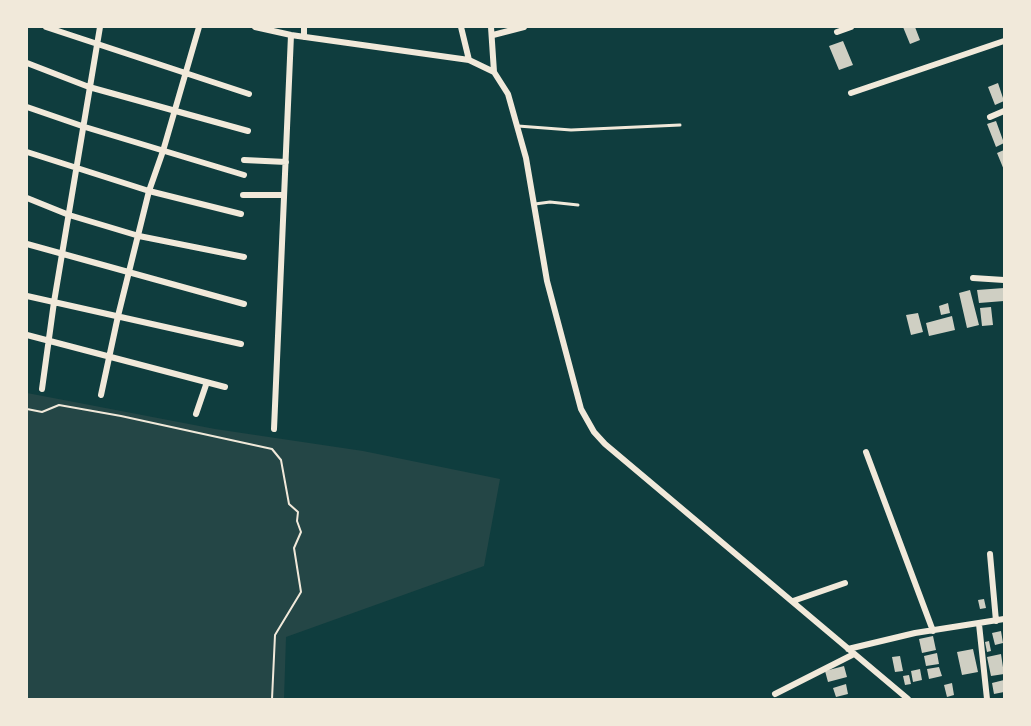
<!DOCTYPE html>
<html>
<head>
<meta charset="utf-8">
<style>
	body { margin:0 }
	#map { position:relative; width:1031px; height:726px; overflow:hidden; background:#0f3d3e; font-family:Literata,serif }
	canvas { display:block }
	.frame { position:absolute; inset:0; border:28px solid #f1e9da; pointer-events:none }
</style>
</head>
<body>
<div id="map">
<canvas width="1031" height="726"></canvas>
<div class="frame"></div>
</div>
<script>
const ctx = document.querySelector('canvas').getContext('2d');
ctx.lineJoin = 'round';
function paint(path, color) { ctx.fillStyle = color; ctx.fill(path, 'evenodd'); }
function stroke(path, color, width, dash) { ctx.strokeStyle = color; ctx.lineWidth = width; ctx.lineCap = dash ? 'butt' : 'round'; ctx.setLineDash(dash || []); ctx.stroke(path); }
const green = new Path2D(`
	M27,393L215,429L363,451L500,479L484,566L286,637L284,699H27Z`);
const building = new Path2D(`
	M903,27H915L920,40L910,44Z
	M843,41L853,65L839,70L829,46Z
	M998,83L1004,101L995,105L988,87Z
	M996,121L1004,143L996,147L987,124Z
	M1004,150V170L997,153Z
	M1004,288V301L979,303L977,290Z
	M970,290L979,325L967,328L959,293Z
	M948,303L950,313L941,315L939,306Z
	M991,307L993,325L982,326L980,308Z
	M918,313L923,332L911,335L906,315Z
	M952,316L955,330L929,336L926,323Z
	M984,599L986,608L980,609L978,600Z
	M1001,631L1003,643L995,645L992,633Z
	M933,636L936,650L922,653L919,639Z
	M989,641L991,651L987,652L985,642Z
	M973,649L978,672L962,675L957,652Z
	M937,653L939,664L926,666L924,656Z
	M1001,654L1004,674L991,676L987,657Z
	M900,656L903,671L895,672L892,657Z
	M844,666L847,677L828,682L825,671Z
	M939,667L942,676L929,679L927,669Z
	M920,669L922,680L913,682L911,671Z
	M909,675L911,684L905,685L903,676Z
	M1004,680V692L994,694L992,683Z
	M952,683L954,695L947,697L944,685Z
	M846,684L848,694L836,697L833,688Z`);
const path = new Path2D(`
	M27,409L42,412L59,405L121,416L272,449L281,460L289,504L298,512L297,521L301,532L294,548L301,592L275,635L272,699`);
const service = new Path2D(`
	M518,126L571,130L680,125
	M535,204L550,202L578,205`);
const minor = new Path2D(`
	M46,27L249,94
	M255,27L291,35L469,60L494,72L508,94L526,158L547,281L581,409L594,432L605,444L908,699
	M461,27L469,60
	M491,27L494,72
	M837,32L851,27
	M493,35L524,27
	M304,37V27
	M27,63L89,87L248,131
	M851,93L1004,41
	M27,107L85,127L244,175
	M990,117L1004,111
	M27,152L149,191L241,214
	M244,160L286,162
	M243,195H284
	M27,198L69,215L139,236L244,257
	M27,244L244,304
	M973,278L1004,280
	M27,296L241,344
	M27,335L225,387
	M42,389L54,302L100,27
	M101,395L118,316L149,191L163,151L199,27
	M196,414L207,382
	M274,429L291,35
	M866,452L933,631
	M990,554L996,621
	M793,601L845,583
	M979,624L987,699
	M848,649L915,633L1004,619
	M775,694L854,654`);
paint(green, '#244646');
paint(building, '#cfcfc3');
stroke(path, '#f1e9da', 2);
stroke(service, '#f1e9da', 3);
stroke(minor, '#f1e9da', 6);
</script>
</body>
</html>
